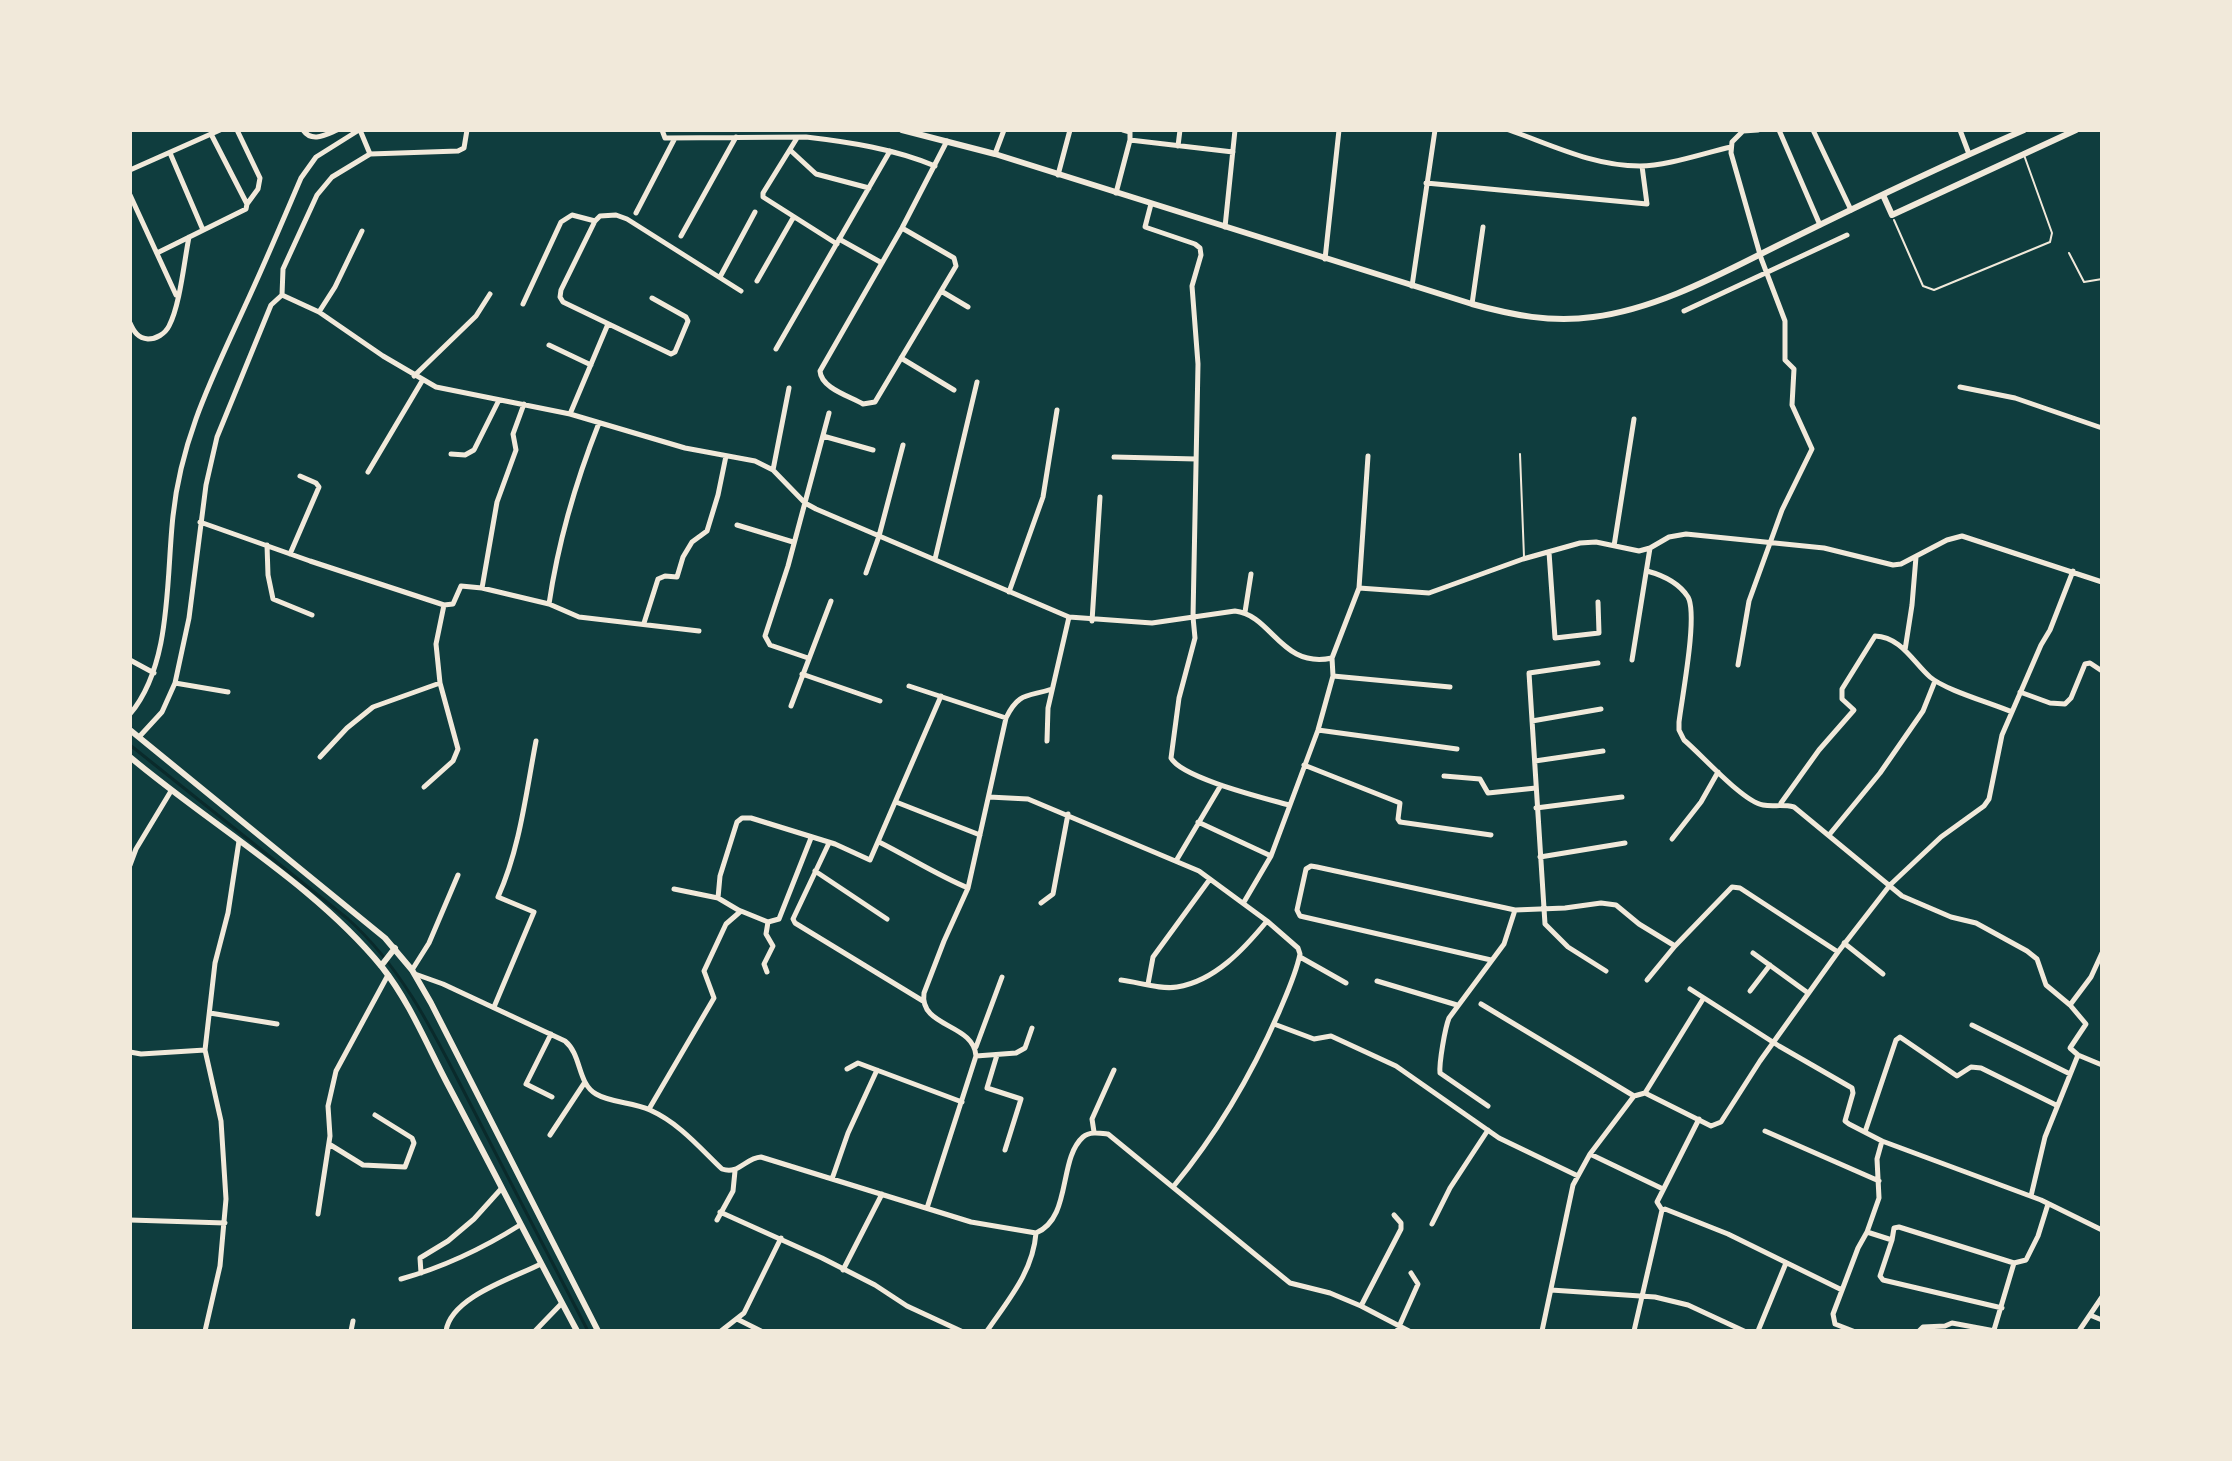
<!DOCTYPE html>
<html>
<head>
<meta charset="utf-8">
<style>
	body { margin:0 }
	#map { position:relative; width:2232px; height:1461px; overflow:hidden; background:#0f3d3e; font-family:"PT Sans Narrow",sans-serif }
	canvas { display:block }
	.frame { position:absolute; inset:0; border:132px solid #f1e9da; pointer-events:none }
</style>
</head>
<body>
<div id="map">
<canvas width="2232" height="1461"></canvas>
<div class="frame"></div>
</div>
<script>
const ctx = document.querySelector('canvas').getContext('2d');
ctx.lineJoin = 'round';
function stroke(path, color, width, dash) { ctx.strokeStyle = color; ctx.lineWidth = width; ctx.lineCap = dash ? 'butt' : 'round'; ctx.setLineDash(dash || []); ctx.stroke(path); }
const stream = new Path2D(`
	M130,745L348,919C407,972 439,1044 475,1113C512,1186 550,1258 588,1331`);
const service = new Path2D(`
	M1894,220L1923,286L1934,290L2050,242L2052,233L2024,155
	M2069,253L2084,282L2102,279
	M1520,454L1524,557`);
const minor = new Path2D(`
	M237,130L260,178L258,189L247,204
	M303,130C312,143 325,135 337,130
	M360,130L370,154
	M662,130L665,138L806,137C849,142 895,149 935,166
	M1123,130L1130,132V140L1233,152
	M1509,130C1552,145 1593,166 1640,166C1667,166 1704,153 1731,147
	M1779,130L1820,225
	M1813,130L1851,210
	M1960,130L1969,154
	M1743,131L1758,130
	M797,138L763,193V197L837,244
	M1178,146L1180,130
	M790,150L816,174L869,188
	M170,153L203,230
	M995,154L1004,130
	M130,170L220,130
	M1058,175L1070,130
	M1426,183L1647,204L1642,166
	M1116,193L1130,140
	M130,195L176,295
	M1151,204L1145,227L1195,244L1200,248L1201,255L1192,286L1198,364L1193,617L1195,638L1179,698L1171,758C1182,778 1264,798 1289,805
	M636,213L675,138
	M1225,227L1235,130
	M902,228L954,258L956,266L875,402L863,404C849,396 821,388 820,371L902,228L947,141
	M681,236L736,137
	M839,239L882,263
	M157,253L246,209L247,204L211,134
	M1325,259L1339,130
	M720,277L755,212
	M757,281L793,218
	M1412,286L1435,130
	M941,291L968,307
	M282,295L319,312L383,356L436,387L570,414L685,448L755,461L773,470L805,503L816,509L1069,617L1152,623L1235,611C1272,615 1281,669 1332,658L1359,588L1429,593L1523,559L1580,543L1596,542L1639,551L1650,548L1669,537L1686,534L1824,548L1893,565L1901,564L1947,540L1962,536L2102,582
	M652,298L686,317L688,321L675,352L671,354L563,302L560,297L561,290L595,221L600,216L616,215L627,219L741,291
	M523,304L561,222L572,215L595,221
	M1472,304L1483,227
	M1684,311L1847,235
	M319,312L335,287L362,231
	M130,323C134,332 138,338 148,339C156,339 165,334 169,326C180,305 184,262 189,237
	M549,345L591,365
	M776,349L890,151
	M901,358L954,390
	M414,376L476,316L490,294
	M1960,387L2015,398L2102,428
	M570,414L608,324
	M823,436L873,450
	M451,454L465,455L474,450L499,400
	M1114,457L1196,459
	M773,470L789,388
	M368,472L422,381
	M200,522L310,561L444,605
	M737,525L793,542
	M267,545L268,575L273,599L312,615
	M1614,546L1634,419
	M1549,552L1555,638L1599,633L1598,602
	M290,554L319,487L316,483L300,476
	M935,559L977,382
	M1647,571C1662,575 1679,583 1688,597C1698,615 1682,697 1679,722V730L1684,740C1702,755 1743,802 1763,805C1773,807 1782,804 1794,807L1902,896L1951,917L1976,923L2027,951L2037,959L2046,985L2070,1005L2086,1024L2070,1048L2078,1055L2045,1137L2031,1196
	M866,573L879,536L903,445
	M482,588L549,604L579,617L699,631
	M1359,588L1368,456
	M1009,592L1043,497L1057,410
	M549,604C558,543 576,481 599,423
	M1245,612L1251,574
	M1092,621L1100,497
	M644,623L658,579L665,576L677,577L683,557L692,542L707,531L718,495L726,456
	M1905,650L1912,605L1916,557
	M808,658L770,645L765,636L788,566L829,413
	M130,660L154,673
	M1632,660L1650,548
	M1598,663L1529,673L1545,924L1568,947L1606,971
	M1738,665L1749,601L1782,510L1812,449L1792,405L1794,369L1785,360V321L1761,258L1731,153L1732,142L1744,130
	M802,674L880,701
	M1333,676L1450,687
	M175,683L228,692
	M909,686L1006,718
	M2020,692L2050,703L2065,704L2071,698L2085,664L2090,663L2102,671
	M791,706L831,601
	M130,714C172,664 166,579 173,516C181,438 213,376 245,306C265,263 283,220 301,178L316,157L359,130
	M1532,721L1601,709
	M1318,730L1457,749
	M139,737L162,712L175,683L189,618L206,485L217,437L271,305L282,295L283,269L317,195L332,177L370,154L458,151L464,148L467,130
	M1047,741L1048,708L1069,617
	M320,757L347,728L373,707L440,683
	M1535,761L1603,751
	M1304,765L1395,801L1400,803L1398,819L1400,822L1491,835
	M1444,776L1480,779L1488,793L1536,788
	M424,787L453,761L458,749L440,683L436,644L444,605L453,604L461,586L482,588L497,502L516,450L513,434L524,404
	M989,797L1028,799L1199,871L1267,921
	M896,802L980,835
	M1781,803L1819,750L1854,710L1842,699V689L1875,636C1901,637 1913,662 1930,677C1945,690 1991,703 2012,712
	M1536,808L1622,797
	M1198,822L1271,856
	M1829,835L1880,773L1923,711L1935,681
	M1672,839L1701,802L1718,772
	M879,842C909,857 937,875 968,888
	M829,843L793,919L795,923L923,1001
	M1540,857L1625,843
	M1176,861L1221,785
	M130,865L136,849L171,791
	M815,871L887,919
	M674,889L718,898L740,911
	M718,898L720,876L737,822L742,818H751L835,844L870,860L941,696
	M1244,902L1271,856L1318,730L1333,676L1332,658
	M1041,903L1053,894L1068,814
	M1844,943L1883,974
	M1753,953L1808,993
	M1300,957L1346,983
	M1491,960L1300,916L1297,910L1306,869L1311,866L1317,867L1515,910L1565,908L1601,903L1616,905L1639,924L1675,946L1732,887L1740,888L1838,952
	M412,970L429,943L458,875
	M767,972L764,964L773,946L766,934L768,922
	M415,974L443,984L565,1041C582,1055 577,1083 596,1094C611,1103 633,1102 650,1110C679,1123 699,1147 722,1169C739,1175 745,1158 761,1157L971,1222L1036,1233C1072,1218 1058,1159 1083,1137C1090,1131 1100,1133 1108,1134L1290,1283L1330,1293L1361,1306L1409,1331
	M1121,980C1138,982 1161,990 1177,987C1215,981 1244,949 1267,921L1298,948L1300,954C1296,974 1287,993 1279,1012C1251,1076 1217,1134 1173,1187
	M1647,980L1675,946
	M1377,981L1457,1005
	M1148,984L1153,957L1210,879
	M1690,989L1779,1046L1852,1088L1853,1093L1845,1121L1849,1124L1882,1141L2041,1200L2102,1230
	M1750,991L1770,965
	M1481,1004L1634,1096
	M2070,1005L2091,977L2102,953
	M494,1007L534,912L498,897C520,848 526,793 536,741
	M210,1013L277,1024
	M1274,1024L1314,1039L1331,1036L1396,1066L1499,1138L1578,1176
	M1972,1025L2070,1074
	M551,1034L526,1084L552,1097
	M976,1047L1002,977
	M130,1052L141,1054L205,1050
	M997,1055L987,1088L1021,1099L1005,1150
	M2078,1055L2102,1065
	M976,1056L1016,1053L1025,1048L1032,1028
	M847,1069L858,1063L962,1102
	M1645,1093L1703,999
	M1488,1106L1440,1073C1439,1063 1445,1028 1449,1018L1504,944L1515,910
	M649,1109L714,998L704,971L726,924L741,911L768,922L779,919L811,838
	M1765,1131L1879,1181
	M1094,1132L1092,1119L1114,1070
	M1865,1132L1896,1040L1900,1037L1957,1076L1971,1067L1981,1068L2056,1105
	M550,1135L585,1082
	M1882,1141L1877,1159L1879,1198L1867,1232L1892,1240L1894,1228L1899,1227L2014,1263L2026,1260L2038,1236L2048,1204
	M329,1144L363,1165L405,1167L414,1143L412,1138L375,1115
	M1590,1154L1663,1189
	M832,1179L848,1133L877,1070
	M927,1208L976,1056C974,1023 919,1028 924,993L944,941L968,888L1006,718C1019,691 1029,697 1052,689
	M1662,1210L1657,1202L1699,1119
	M720,1212L822,1258L875,1285L907,1306L961,1331
	M318,1214L330,1136L328,1106L336,1071L388,975
	M130,1220L225,1223
	M717,1220L733,1191L735,1171
	M1432,1224L1450,1188L1488,1130
	M1892,1240L1880,1276L1883,1280L2002,1308
	M843,1270L882,1194
	M421,1273L420,1258L448,1241L474,1219L501,1189
	M401,1279C444,1267 482,1249 520,1225
	M1551,1290L1655,1297L1688,1305L1744,1331
	M1361,1306L1401,1229V1223L1394,1215
	M2090,1315L2102,1320
	M737,1319L761,1331
	M1994,1330L2014,1263
	M205,1331L220,1266L226,1199L221,1121L205,1050L215,963L228,913L239,841
	M351,1331L353,1321
	M446,1331C451,1297 513,1278 541,1264
	M535,1331L562,1303
	M721,1331L744,1313L781,1238
	M987,1331C1008,1300 1033,1272 1036,1233
	M1397,1331L1418,1284L1411,1273
	M1542,1331L1573,1185L1590,1154L1634,1096L1645,1093L1711,1126L1721,1122L1760,1061L1838,952L1890,885L1941,837L1984,806L1989,799L2002,735L2041,645L2050,630L2073,571
	M1634,1331L1662,1210L1665,1209L1728,1234L1842,1290
	M1758,1331L1786,1263
	M1853,1331L1835,1324L1833,1314L1858,1248L1867,1232
	M1919,1331L1923,1327L1945,1326L1952,1323L1995,1331
	M2079,1331L2102,1297`);
const tertiary = new Path2D(`
	M902,130L995,154L1472,304C1512,315 1551,323 1593,317C1663,308 1729,269 1791,239C1868,201 1946,164 2024,130
	M1883,195L1892,215L2076,130
	M130,730L385,938L412,970L431,1003L598,1331
	M130,757C212,826 314,884 382,967C409,1001 427,1045 447,1083C491,1166 533,1249 577,1331
	M381,966L395,948`);
stroke(stream, '#0a2a2b', 3);
stroke(service, '#f1e9da', 2);
stroke(minor, '#f1e9da', 5);
stroke(tertiary, '#f1e9da', 6);
</script>
</body>
</html>
